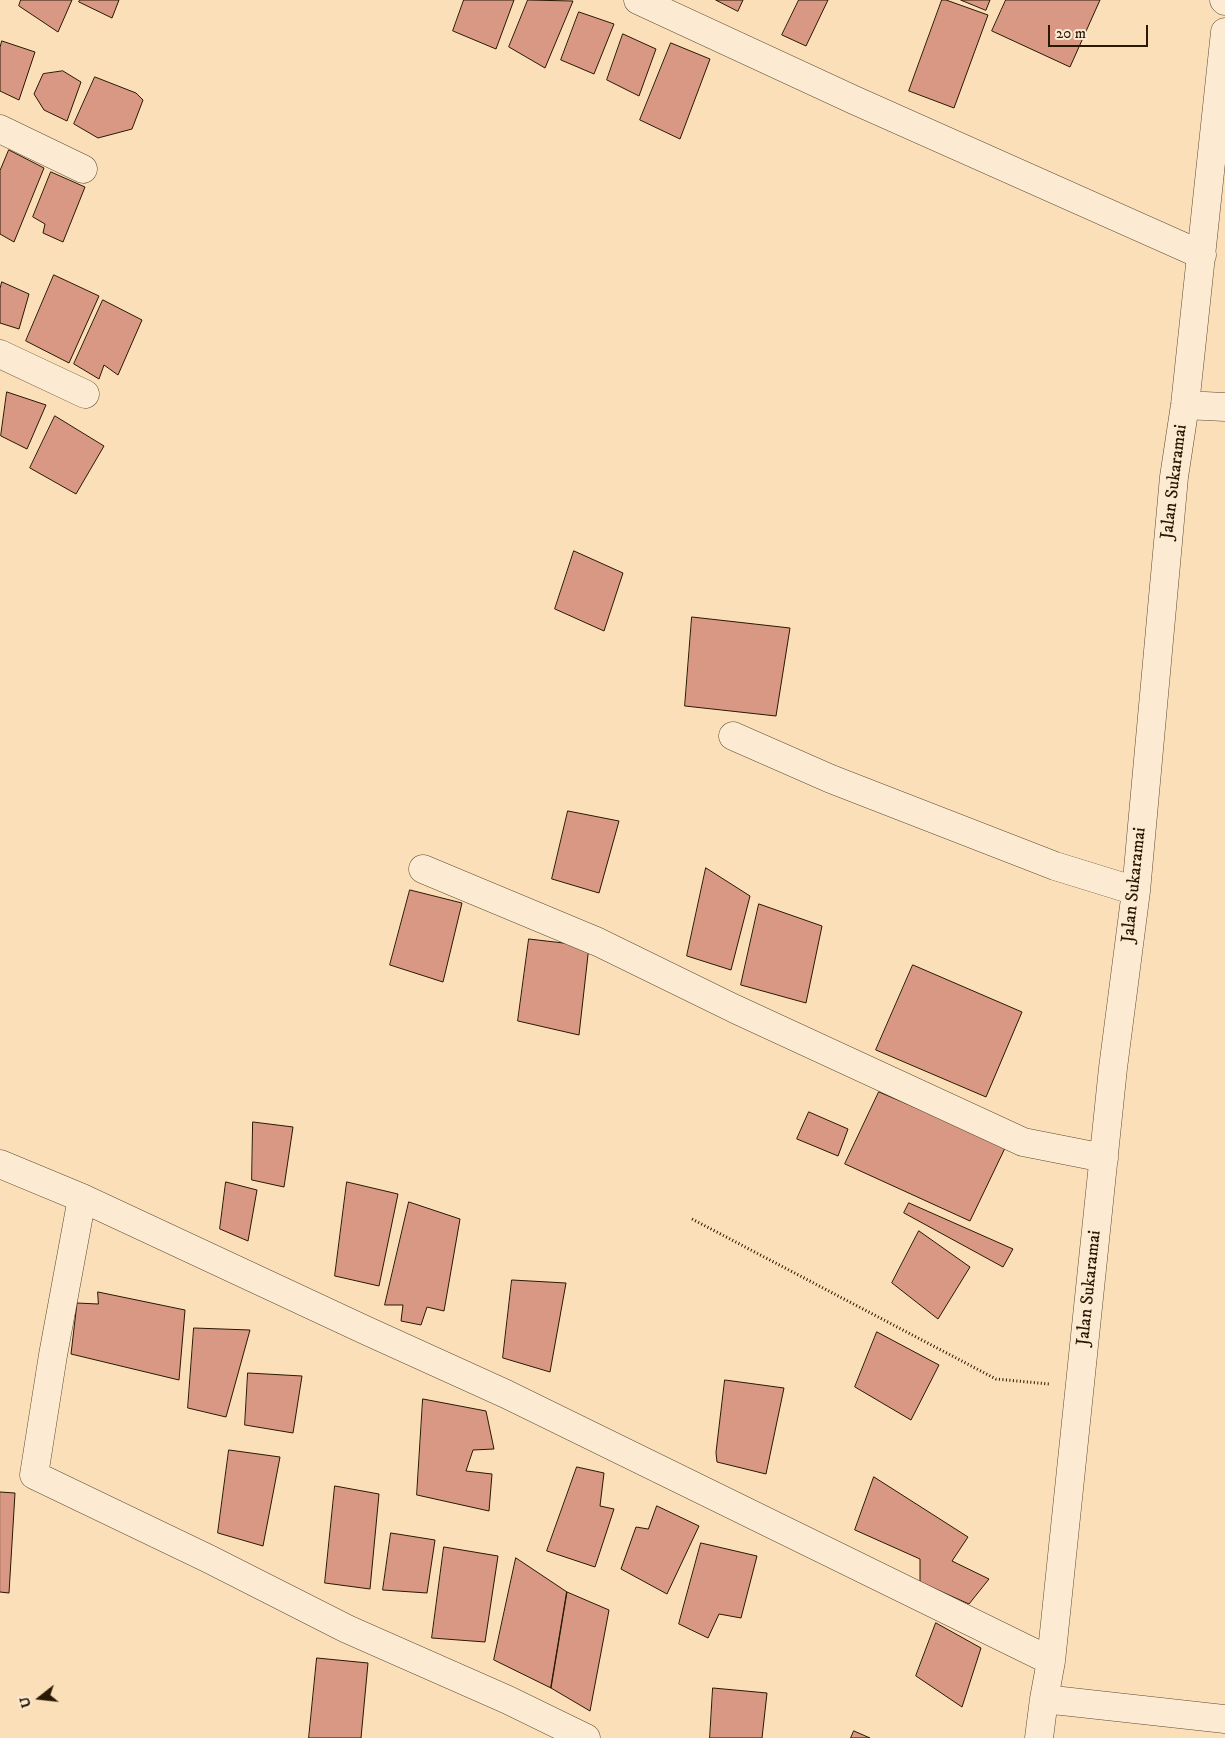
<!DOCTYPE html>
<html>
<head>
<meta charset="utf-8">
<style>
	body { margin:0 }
	#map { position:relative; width:1225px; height:1738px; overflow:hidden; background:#fadfb9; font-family:"IM FELL DW Pica",serif }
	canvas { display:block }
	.north { position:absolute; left:15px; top:1673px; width:50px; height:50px; -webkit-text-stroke:4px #fcead2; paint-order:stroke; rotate:254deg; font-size:14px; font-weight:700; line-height:20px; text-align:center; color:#291802 }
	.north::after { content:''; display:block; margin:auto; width:18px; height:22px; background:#291802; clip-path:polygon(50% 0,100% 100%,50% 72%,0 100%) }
	.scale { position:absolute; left:1048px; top:25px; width:100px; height:22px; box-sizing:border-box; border:2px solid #291802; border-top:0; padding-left:6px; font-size:15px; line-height:18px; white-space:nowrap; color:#291802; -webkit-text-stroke:4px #fcead2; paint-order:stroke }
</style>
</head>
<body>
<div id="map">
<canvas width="1225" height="1738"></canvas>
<div class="north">U</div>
<div class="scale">20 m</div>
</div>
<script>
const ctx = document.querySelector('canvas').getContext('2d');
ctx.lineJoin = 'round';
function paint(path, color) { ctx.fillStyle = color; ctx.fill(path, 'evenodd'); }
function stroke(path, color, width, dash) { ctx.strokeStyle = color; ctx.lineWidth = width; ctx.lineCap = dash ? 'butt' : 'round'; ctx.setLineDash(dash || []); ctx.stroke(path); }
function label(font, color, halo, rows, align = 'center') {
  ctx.font = font + ' "IM FELL DW Pica",serif'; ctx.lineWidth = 4.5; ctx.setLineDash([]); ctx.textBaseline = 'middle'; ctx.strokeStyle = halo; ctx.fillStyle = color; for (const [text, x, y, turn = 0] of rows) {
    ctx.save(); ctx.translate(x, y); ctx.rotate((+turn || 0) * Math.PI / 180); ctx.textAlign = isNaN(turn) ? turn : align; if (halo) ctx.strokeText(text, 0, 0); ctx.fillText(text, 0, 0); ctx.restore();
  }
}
const building = new Path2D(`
	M21,0H72L58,32L19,6Z
	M80,0H119L112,18L79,2Z
	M464,0H514L496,49L453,31Z
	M528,0L573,1L545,68L509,47Z
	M716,0H743L738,11Z
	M799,0H828L806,46L782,35Z
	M942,0H946L988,15L954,108L909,91Z
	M961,0H990L986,10Z
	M1006,0H1100L1070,67L992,31Z
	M579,12L614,24L594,74L561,60Z
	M623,34L656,49L639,96L607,80Z
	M2,41L35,52L19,100L0,91V48Z
	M671,43L710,59L680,139L640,120Z
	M63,71L81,82L67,121L44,110L34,94L43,74Z
	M95,77L136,93L143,100L132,129L98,138L74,124Z
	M9,150L44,168L14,242L0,234V171Z
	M51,172L85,187L63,242L43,233L45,224L33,217Z
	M54,275L99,296L69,363L26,341Z
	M2,282L29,294L19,329L0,323V289Z
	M103,300L142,320L118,375L104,365L99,379L74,364Z
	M7,392L46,405L27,449L1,436Z
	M55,416L104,446L76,494L30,468Z
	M574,551L623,573L604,631L555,609Z
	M692,617L790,628L776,716L685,706Z
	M568,811L619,821L599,893L552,879Z
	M706,868L750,896L731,970L687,956Z
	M410,890L462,903L443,982L390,965Z
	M759,904L822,926L806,1003L741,985Z
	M529,939L589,946L579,1035L518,1021Z
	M913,965L1022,1012L986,1097L876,1050Z
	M879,1092L1006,1146L970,1221L845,1164Z
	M809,1112L848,1129L838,1156L797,1139Z
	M253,1122L293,1127L284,1187L252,1180Z
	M226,1182L257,1190L248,1241L220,1229Z
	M347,1182L398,1194L379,1286L335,1276Z
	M409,1202L460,1219L444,1311L427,1307L421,1325L401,1321L403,1305H385Z
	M909,1203L1013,1249L1003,1267L904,1213Z
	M919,1231L970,1267L938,1319L892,1283Z
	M512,1280L566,1283L550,1372L503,1358Z
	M98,1292L185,1310L179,1380L71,1354L77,1303L98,1304Z
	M194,1328L250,1330L226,1417L188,1408Z
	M877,1332L939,1365L911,1420L855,1387Z
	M248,1373L302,1376L293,1433L245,1425Z
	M725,1380L784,1388L766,1474L717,1462L716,1453Z
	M423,1399L486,1411L494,1449L473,1450L466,1471L492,1474L489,1511L417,1495Z
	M229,1450L280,1457L263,1546L218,1533Z
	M577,1467L604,1473L600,1506L614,1509L595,1567L547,1551Z
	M874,1477L968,1537L952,1561L989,1579L969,1604L920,1582V1559L855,1530Z
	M335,1486L379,1494L370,1589L325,1583Z
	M0,1492L15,1493L9,1593L0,1592Z
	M657,1506L699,1526L667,1594L621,1569L636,1527L648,1529Z
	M391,1533L435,1540L427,1593L383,1590Z
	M701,1543L757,1556L741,1618L719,1614L708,1638L679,1624Z
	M444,1547L498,1556L485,1642L432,1638Z
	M516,1558L567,1592L551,1688L494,1660Z
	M567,1592L609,1610L590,1711L551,1688Z
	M936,1623L981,1648L962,1707L916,1676Z
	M317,1658L368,1663L361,1738H309Z
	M713,1688L767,1693L762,1738H710Z
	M854,1731L870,1738H851Z`);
const path = new Path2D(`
	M692,1219L996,1379L1049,1384`);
const minor = new Path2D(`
	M638,0L854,100L1202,255
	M1224,0L1225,1
	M0,129L83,169
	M0,354L85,394
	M1185,405L1225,407
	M733,736L831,779L1055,866L1136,891
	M423,869L598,942L735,1009L1023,1142L1104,1158
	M0,1164L82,1198L365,1330L506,1394L1051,1661
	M82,1198L53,1355L34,1475L209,1559L347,1629L508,1700L586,1738
	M1044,1699L1225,1719
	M1039,1738L1044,1699L1051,1661L1113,1068L1136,891L1174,477L1185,405L1225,32`);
const streetNames = [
	["Jalan Sukaramai",1175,482,-83],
	["Jalan Sukaramai",1135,885,-84],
	["Jalan Sukaramai",1090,1288,-84]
];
paint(building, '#d99884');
stroke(building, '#291802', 1);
stroke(minor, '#5d4a30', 29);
stroke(path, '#291802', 3, [1, 2.5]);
stroke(minor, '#fcead2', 28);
label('18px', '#291802', '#fcead2', streetNames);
</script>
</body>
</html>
